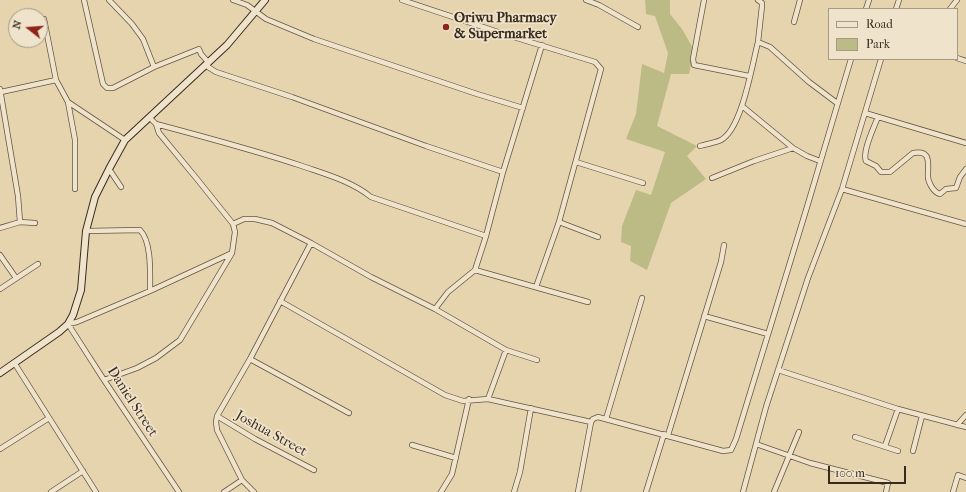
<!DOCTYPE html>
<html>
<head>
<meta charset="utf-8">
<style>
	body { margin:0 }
	#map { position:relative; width:966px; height:492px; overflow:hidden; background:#e6d4af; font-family:"IM FELL French Canon",serif }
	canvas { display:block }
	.legend { position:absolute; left:828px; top:8px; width:130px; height:52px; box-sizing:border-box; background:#efe3cb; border:1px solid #a69985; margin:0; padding:5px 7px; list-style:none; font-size:12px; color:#382b1d }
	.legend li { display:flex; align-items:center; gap:8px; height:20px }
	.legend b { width:20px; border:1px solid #a69985 }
	.north { position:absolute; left:8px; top:8px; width:40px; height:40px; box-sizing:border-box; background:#efe3cb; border:1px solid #a69985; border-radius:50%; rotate:287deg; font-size:11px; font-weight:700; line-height:16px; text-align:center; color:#382b1d }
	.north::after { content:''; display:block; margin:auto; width:14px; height:18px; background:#8f2418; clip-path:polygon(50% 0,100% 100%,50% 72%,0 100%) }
	.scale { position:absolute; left:828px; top:466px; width:78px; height:18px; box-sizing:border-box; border:2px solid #382b1d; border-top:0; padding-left:5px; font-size:12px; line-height:14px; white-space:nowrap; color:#382b1d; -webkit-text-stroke:3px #efe3cb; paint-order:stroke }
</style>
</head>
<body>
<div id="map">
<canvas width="966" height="492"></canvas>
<ul class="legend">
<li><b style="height:5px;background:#efe3cb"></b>Road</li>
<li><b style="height:11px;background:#bcbb86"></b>Park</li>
</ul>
<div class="north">N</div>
<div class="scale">100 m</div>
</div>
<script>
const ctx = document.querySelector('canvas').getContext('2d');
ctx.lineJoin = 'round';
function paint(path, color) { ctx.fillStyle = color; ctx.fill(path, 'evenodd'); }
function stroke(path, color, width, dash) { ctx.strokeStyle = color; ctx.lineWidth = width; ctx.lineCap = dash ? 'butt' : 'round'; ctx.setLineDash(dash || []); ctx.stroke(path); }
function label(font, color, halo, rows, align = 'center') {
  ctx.font = font + ' "IM FELL French Canon",serif'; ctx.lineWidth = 3.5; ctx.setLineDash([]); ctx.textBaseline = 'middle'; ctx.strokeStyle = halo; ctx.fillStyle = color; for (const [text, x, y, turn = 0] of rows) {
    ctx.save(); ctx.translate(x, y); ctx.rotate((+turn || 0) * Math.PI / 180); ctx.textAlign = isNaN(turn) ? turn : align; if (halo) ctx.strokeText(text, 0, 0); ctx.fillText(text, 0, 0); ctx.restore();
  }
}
const green = new Path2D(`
	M645,0H670V14L682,29L694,50L689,74H671L657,126L697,146L687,156L706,179L671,203L647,270L630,261L631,246L621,242L622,226L636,190L651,195L665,152L626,139L636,114L642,64L664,73L668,53L655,16L646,14Z`);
const street = new Path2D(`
	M84,0L103,84L107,88H113L154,67
	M109,0L132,24L143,39L154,67L199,49L201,54L208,62V67L216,72L292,97L426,146L503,172
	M233,0L247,5L266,19L314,39L477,94L523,108
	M402,0L504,34L595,62L601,69L559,222L536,287
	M586,0L599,5L638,27
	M704,0L693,59L694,65L749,76
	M758,0L762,3V6L758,42L770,47L809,82L837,103
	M866,9L869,0
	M896,9L899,0
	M950,9L957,0
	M44,19L56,80
	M794,22L800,0
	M957,58L966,61
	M0,89L18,196L20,222
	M1,92L56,80L68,102L125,140
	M68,102L75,140V189
	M742,106L793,148L807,156L820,161
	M865,113L966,143
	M878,117C874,127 862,152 866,161L876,166L881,172H890L913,153C931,150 928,162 928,174C927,181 933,192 940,194L946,189L956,188L960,177L966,169
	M156,124C205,137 254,150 302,166C325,174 351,181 371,197L486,236
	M700,146C706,144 715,143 721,140C742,129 752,65 758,42
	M576,162L643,183
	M109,169L121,187
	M712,178L754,161L793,148
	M842,189L966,224
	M559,222L598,237
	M233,224L244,219H255L272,223L311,243L371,277L435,309L506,350L537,360
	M0,228L20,222L35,223
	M86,231L140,230C152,242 150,274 150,291
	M0,255L16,278
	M475,270L588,302
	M0,289L38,264
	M280,301L445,395L463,401L488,399L591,422L593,419L598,417L723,451L731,450L736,439L807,207L851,59
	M435,309L448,292L475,270L486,236L503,172L542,45
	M704,316L768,334
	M250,359L349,413
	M15,364L96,492
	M778,370L898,409L966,427
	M104,380L137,368L156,358L180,340L232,253L235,232L233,224L197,179L159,133L156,124L150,118
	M488,399L506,350
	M217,416L255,439L314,470
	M606,419L642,298
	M957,425L966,415
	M668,435L721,262L724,245
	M855,437L898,451
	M756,444L810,463L888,483L886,492
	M412,445L456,458
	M885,446L898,409
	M0,449L49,418
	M913,451L922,416
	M242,480L217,430L216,422L217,416L250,359L311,243
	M51,492L83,471
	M179,492L104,380L68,324L77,322L150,291L232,253
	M224,492L242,480L254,492
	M441,492L452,474L469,399
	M514,492L520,472L531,408
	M578,492L591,422
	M646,492L664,434
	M743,492L766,407L808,278L842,189L881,59
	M774,492L799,432
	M953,492L958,475L966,478`);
const secondary = new Path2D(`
	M0,373L59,332L68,324L73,315L81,290L86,231L95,197L109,169L125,140L227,45L265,0`);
const markers = [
	[446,27,4,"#8f2418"]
];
const poiNames = [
	["Oriwu Pharmacy",454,19],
	["& Supermarket",454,35]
];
const streetNames = [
	["Daniel Street",132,402,57],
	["Joshua Street",271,434,29]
];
paint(green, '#bcbb86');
stroke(street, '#645542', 6);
stroke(secondary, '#382b1d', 8);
stroke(street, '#efe3cb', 4.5);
stroke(secondary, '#efe3cb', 6);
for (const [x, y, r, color] of markers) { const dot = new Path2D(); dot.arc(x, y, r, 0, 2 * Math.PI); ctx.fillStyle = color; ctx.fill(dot); stroke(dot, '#efe3cb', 1.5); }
label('bold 14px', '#382b1d', '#efe3cb', poiNames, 'left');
label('14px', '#382b1d', '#efe3cb', streetNames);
</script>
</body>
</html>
